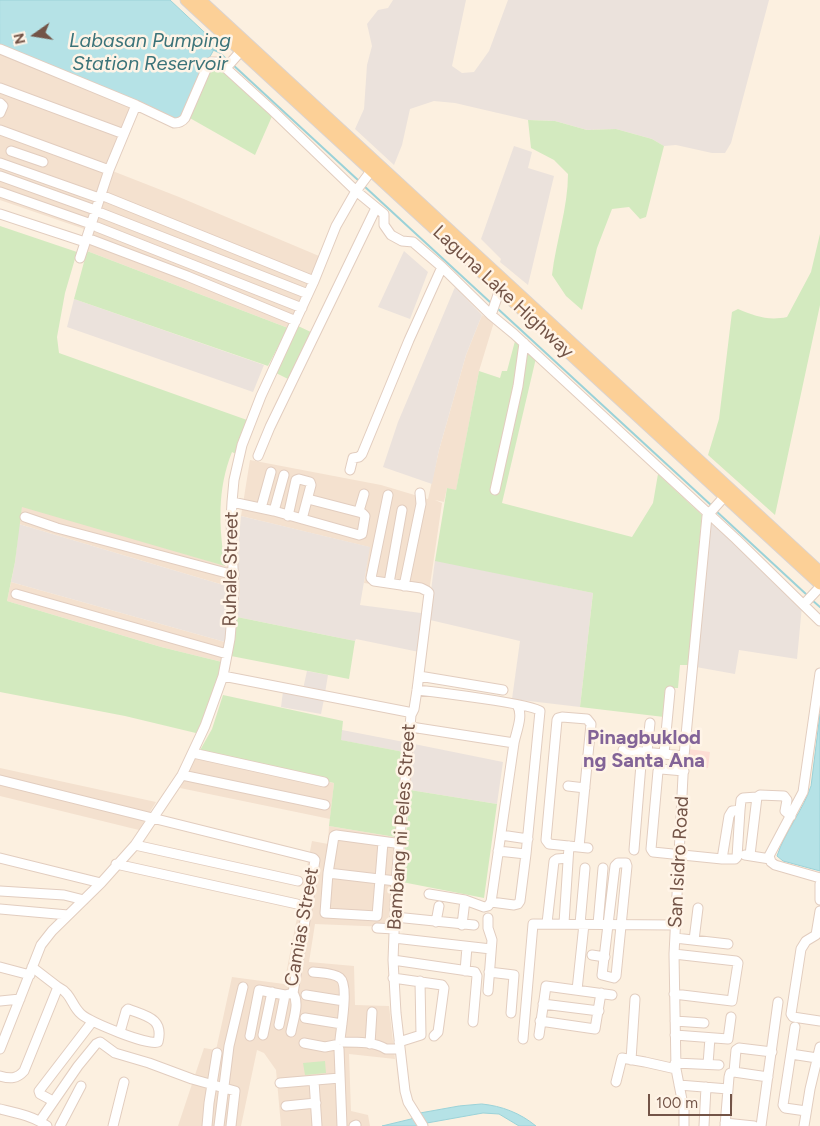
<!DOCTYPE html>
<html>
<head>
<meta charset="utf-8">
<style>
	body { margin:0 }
	#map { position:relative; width:820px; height:1126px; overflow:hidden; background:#fcf0e0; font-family:Figtree,sans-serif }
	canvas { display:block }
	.north { position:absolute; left:10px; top:10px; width:50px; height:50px; -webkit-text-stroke:4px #fff4e7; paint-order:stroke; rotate:257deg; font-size:14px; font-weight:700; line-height:20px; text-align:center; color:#735447 }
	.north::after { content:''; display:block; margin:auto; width:18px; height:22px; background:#735447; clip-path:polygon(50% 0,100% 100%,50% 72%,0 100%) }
	.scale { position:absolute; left:648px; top:1094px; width:84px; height:22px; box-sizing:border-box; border:2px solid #735447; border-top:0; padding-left:6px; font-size:15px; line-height:18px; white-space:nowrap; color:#735447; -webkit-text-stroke:4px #fff4e7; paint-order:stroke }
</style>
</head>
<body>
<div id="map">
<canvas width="820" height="1126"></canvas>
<div class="north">N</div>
<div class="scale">100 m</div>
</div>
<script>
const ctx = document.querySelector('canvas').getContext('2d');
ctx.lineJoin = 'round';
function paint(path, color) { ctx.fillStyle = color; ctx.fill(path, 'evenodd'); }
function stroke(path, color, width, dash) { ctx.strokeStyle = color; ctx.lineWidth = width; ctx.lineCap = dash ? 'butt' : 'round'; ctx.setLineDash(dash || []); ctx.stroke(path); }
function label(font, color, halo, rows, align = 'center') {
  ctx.font = font + ' Figtree,sans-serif'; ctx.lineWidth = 5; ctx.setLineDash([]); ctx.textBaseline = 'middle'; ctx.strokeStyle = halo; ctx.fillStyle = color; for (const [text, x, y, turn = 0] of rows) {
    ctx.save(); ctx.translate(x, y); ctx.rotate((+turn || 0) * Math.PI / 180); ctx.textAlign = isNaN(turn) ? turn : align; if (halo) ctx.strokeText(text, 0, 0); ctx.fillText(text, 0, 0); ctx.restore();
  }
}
const residential = new Path2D(`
	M0,51L133,106L109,159L87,230L0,200Z
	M110,170L179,197L319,256L288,328L87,251Z
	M482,315L494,322L479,371L456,491L447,488L444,502L435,500L442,503L429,592L364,583L369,547L241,516L250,460L381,485L428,499L439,450L466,355Z
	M22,506L230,567V587L19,524Z
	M11,582L225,642L222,662L161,647L7,601Z
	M199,752L334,783L330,819L180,788Z
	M0,768L156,802L139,830L0,796Z
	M329,826L395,837L388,927L315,924L309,962L354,966L355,1005L389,1006L395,1059L349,1054L351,1111L368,1115L370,1126H281L276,1070L264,1053L257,1050L241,1126H178L204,1048L216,1050L232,977L284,984L312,841L328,844Z`);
const commercial = new Path2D(`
	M689,749L710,752L708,768L687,766Z`);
const industrial = new Path2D(`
	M393,0H466L452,66L462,73L474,72L489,51L508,0H769L731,143L725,153H712L676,145L664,146L652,139L616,129L587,130L555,121L528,120L455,103L434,101L410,109L402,145L394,165L355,129L364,109L367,65L372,46L367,24L378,10L388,8Z
	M514,146L532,152L528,168L554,176L528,285L500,262L501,259L481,239Z
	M404,251L428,272L410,319L378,307Z
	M455,287L482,315L466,355L439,450L432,484L383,467L398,422Z
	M74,299L264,365L253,392L67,327Z
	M241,516L370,547L360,605L421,613L419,652L356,639L355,641L237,617L240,589L237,559Z
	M710,523L713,525L747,554L802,606L797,659L739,650L735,674L696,667Z
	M19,524L230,587L225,642L11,582L15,562Z
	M435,560L593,593L580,707L512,699L520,641L430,620L429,606Z
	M307,671L328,675L325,693L303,689Z
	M283,691L324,699L321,714L281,707Z
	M342,730L404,742V752L340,740Z
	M414,744L503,762L497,804L410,790Z`);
const green = new Path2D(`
	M214,65L221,68L273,114L255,155L188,117L211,66Z
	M528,120L555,121L587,130L616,129L652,139L664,146L646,217L640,219L629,207L612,209L597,248L582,310L566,296L552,275C556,241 568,208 568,174L554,160L531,148Z
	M0,226L77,252L65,293L57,337L59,353L247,420L236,454L232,452C217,489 219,527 225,566L22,507L15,562L7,601L161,647L222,662L220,675L200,734L125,716L0,692Z
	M820,234V305L775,515L708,455L719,419L732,312L738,309C755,316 768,321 787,317L811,272Z
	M87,251L288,328L268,366L74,299Z
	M298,326L313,333L290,380L276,373Z
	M515,341L536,358L502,503L632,537L653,503L658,474L702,515L688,665H680L678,688H667L664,717L580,707L593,593L435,561L447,488L456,490L479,371L500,378L502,371H507Z
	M237,617L355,641L349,679L231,656Z
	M223,695L343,721L341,740L404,752L395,837L329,826L334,783L199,752L212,729Z
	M410,790L497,804L484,898L402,882Z
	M325,1061L326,1073L305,1075L303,1063Z`);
const water = new Path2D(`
	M0,0H170L217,44L207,62L183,116L177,121L0,47Z
	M820,714V871L783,861L777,856C785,831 803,811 811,786Z
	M482,1104C502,1106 520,1113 536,1126H519L499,1114L483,1113L427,1123L423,1126H382L411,1119L420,1113L459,1106Z`);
const stream = new Path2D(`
	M212,49L219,52L228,61
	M232,64L359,181
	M364,186L491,303
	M497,308L712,506
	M715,510L807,595
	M812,600L820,607`);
const minor = new Path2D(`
	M0,49L136,105L174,123C179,123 182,122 185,118L208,65L211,62H219L273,111L356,191L384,214V225L391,235L402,241L413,242L442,267L491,315L514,334L736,539L820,621
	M226,68L241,51
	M0,88L124,134
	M0,103L3,106L0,113
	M0,130L109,170
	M11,151L43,162
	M0,163L99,198
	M0,176L95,210
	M0,192L91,224
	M101,195L314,281
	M101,213L308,294
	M0,214L85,242
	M97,227L302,308
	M92,240L187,276L296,321
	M80,258L109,170L136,105
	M491,315L500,289
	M258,456L270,427L376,208
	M350,470L353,458L359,457L362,454L409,340L442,267
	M495,490L518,386L524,343
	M388,495L371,578L374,581L421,588L427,591L429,593L417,690L414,709L411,715L396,881L393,960L396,1013L405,1091L408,1102L423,1126
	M232,502L274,511L359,535L362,534L365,516L362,513L308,499
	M261,508L271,472
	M274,511L284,475
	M359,511L364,494
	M288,516L296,480L299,479L310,482L311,485L302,519
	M25,517L57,528L234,575
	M389,583L402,510
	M404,586L421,504L420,493
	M16,594L227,654
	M804,604L820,587
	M820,673L803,792L769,856L771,862L775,865L820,878
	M223,676L408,712L411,715
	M419,676L503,690
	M417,690C435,692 533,704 540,711L526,854L520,901L518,904L514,905L491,902
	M411,727L514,743
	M623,750L684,756
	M647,752L650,723
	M193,753L324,782
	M664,754L670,691
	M684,771L661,769L658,771L651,849L653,852L722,859L729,816L732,811L740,810L741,800L743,798L757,797L760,795L784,796L787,800L785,811L791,816
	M182,775L325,805
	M0,780L313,858L315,860L293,993L285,995L259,990L250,1036
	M568,786L585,788
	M501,835L528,839
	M383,842L377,916L325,913L328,873L334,836L336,835L395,843L399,844
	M135,845L298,881
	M579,847L591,724L587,719L562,717L558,718L557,720L546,840L549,844L588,848
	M634,850L642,752
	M498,851L526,854
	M745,855L770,859
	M750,855L757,797
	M0,858L101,883
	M722,859H735L737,857L740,810
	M618,863H626L627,866L616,976L614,978L602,975L615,866Z
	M116,864L297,904
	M328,873L396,881
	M820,884V900
	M0,891L64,895L84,900
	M429,894L465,900L484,907L488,906L491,902L514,743C516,732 524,715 517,705
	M0,909L68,915
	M820,911L816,935L806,941L801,949L791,1014L793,1017L820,1021
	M395,917L474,925
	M436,922L439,906
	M547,923L554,861L557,859L568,858
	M564,923L569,846
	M580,924L585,868
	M598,924L603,868
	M462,925L465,900
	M377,928L394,929
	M394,938L491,949
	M675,938L728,944
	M694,940L698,908
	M592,955L605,957
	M393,960L475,972L477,976L473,1022
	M0,967L30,975
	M465,971L467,947
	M313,972C321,973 334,973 340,978C349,985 341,1028 340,1040
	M489,972L514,975L511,1013
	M393,978L442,985L444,988L438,1032L434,1036
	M58,987C72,994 71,1005 81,1014C90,1022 148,1046 158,1042C164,1018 146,1016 128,1009L126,1011L120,1032
	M577,990L584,924
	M488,991L492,940L488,928V918
	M674,994L732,1001L738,963L736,961L674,954
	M306,995L344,1001
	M0,1001L20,999
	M543,1004L599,1011
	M305,1018L342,1024
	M540,1021L595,1029L601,993
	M675,1021L704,1023
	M279,1025L285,995
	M795,1027L783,1105L785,1108L806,1111
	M291,1032C293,1020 300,1003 293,993
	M263,1035L272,992
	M539,1035L546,986L612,995
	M675,1035L728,1039L731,1017
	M523,1039L533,924L675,925
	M344,1042C358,1042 375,1042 386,1049H399
	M399,1042L421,1035L420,981
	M304,1043L325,1047L335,1045
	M370,1044L372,1012
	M0,1049L41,945L52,931L101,883L135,845L182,775L205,726L223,676L230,639L234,591L231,521L232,502L234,480L242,445L261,396L314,281L336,226L356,191L371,171
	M339,1049L342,1126
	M791,1054L817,1058
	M631,1060L635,999
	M675,1063L719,1065
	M708,1064L710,1038
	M734,1072L768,1077
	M0,1076C10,1079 17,1079 24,1071L58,987L32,967
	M314,1081L317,1126
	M616,1082L622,1058L645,1062L676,1069
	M280,1083L340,1078
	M679,1085L728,1089
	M53,1101L40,1094L39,1091L92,1022
	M286,1106L316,1103
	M0,1109C17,1113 33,1116 47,1126
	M40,1121L78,1066L96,1044L100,1042L115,1053L149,1063L192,1079L235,1091L231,1126
	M725,1123L754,1126
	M60,1126L81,1086
	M113,1126L124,1082
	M207,1126L209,1103L217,1053
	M219,1126L229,1046L243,987
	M354,1126L356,1125
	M684,1126V1110L676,1069L674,954L684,756L707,516L725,496
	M704,1126L706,1087
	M725,1126L729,1077L730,1073L734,1072L736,1050L739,1048L772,1052
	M761,1126L778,1002
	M804,1126L810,1089L820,1047`);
const major = new Path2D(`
	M186,0L820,584
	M200,0L820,572`);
const streetNames = [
	["Laguna Lake Highway",503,292,43],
	["Ruhale Street",231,569,-89],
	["Bambang ni Peles Street",402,827,-86],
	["San Isidro Road",679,862,-87],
	["Camias Street",302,927,-80]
];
const waterNames = [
	["Labasan Pumping",150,41],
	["Station Reservoir",150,64]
];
const neighbourhoodNames = [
	["Pinagbuklod",644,738],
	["ng Santa Ana",644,761]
];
paint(residential, '#f4e1cf');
paint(commercial, '#fdddd4');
paint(industrial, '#ebe2dc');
paint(green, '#d3eabf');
paint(water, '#b5e2e6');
stroke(water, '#9bd2d8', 1);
stroke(stream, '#9bd2d8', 2);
stroke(minor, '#e2cdbf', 11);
stroke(major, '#dbd3cf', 13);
stroke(minor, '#fff', 9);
stroke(major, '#fcd097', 11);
label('19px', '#735447', '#fff4e7', streetNames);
label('italic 20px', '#3b7379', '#fff4e7', waterNames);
label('bold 20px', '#826397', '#fff4e7', neighbourhoodNames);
</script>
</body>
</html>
